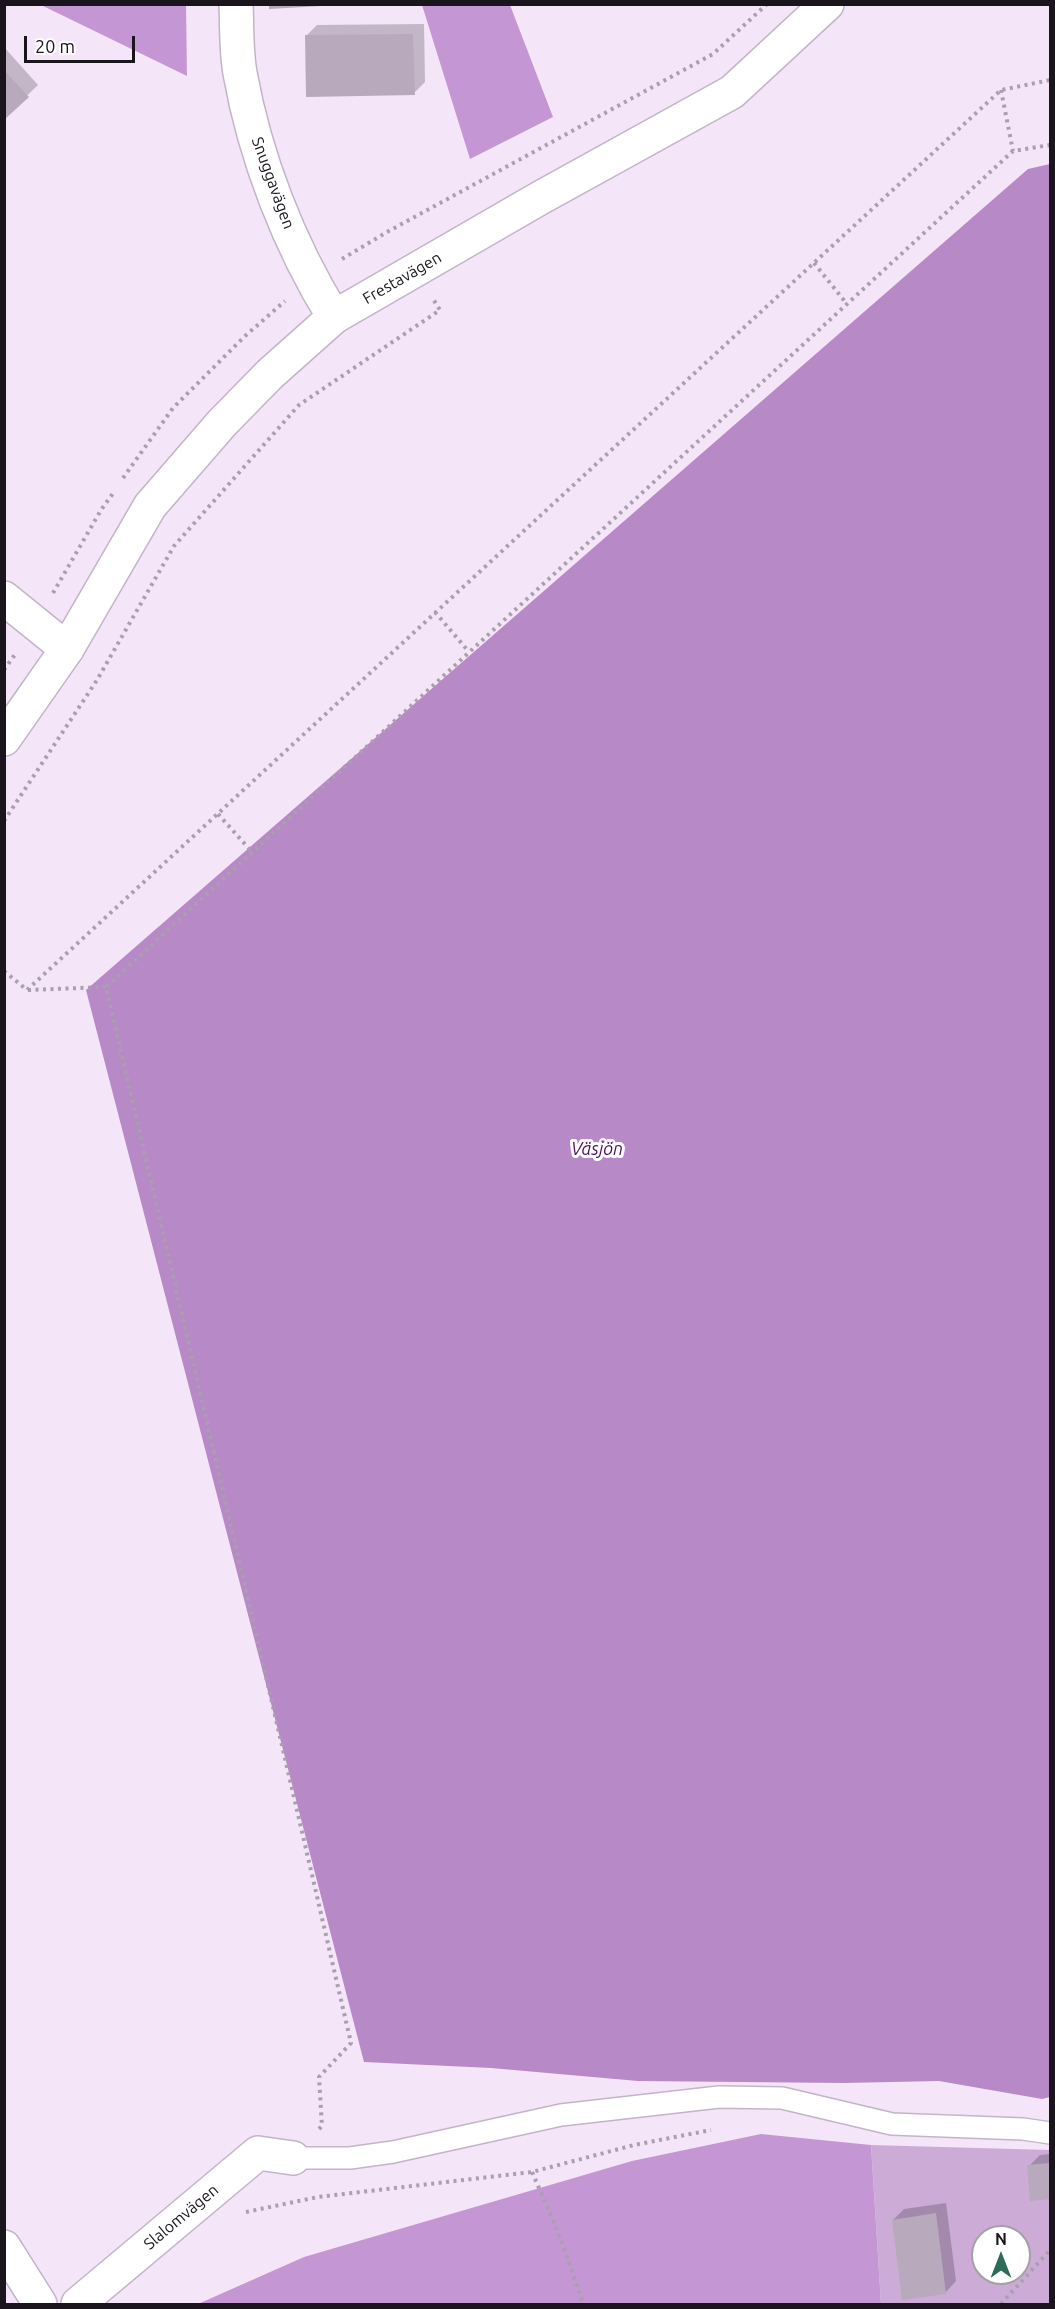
<!DOCTYPE html>
<html>
<head>
<meta charset="utf-8">
<style>
	body { margin:0 }
	#map { position:relative; width:1055px; height:2309px; overflow:hidden; background:#f4e5f9; font-family:Ubuntu,sans-serif }
	canvas { display:block }
	.frame { position:absolute; inset:0; border:6px solid #1a151c; pointer-events:none }
	.north { position:absolute; left:971px; top:2225px; width:60px; height:60px; box-sizing:border-box; background:#fff; border:2px solid #a3a1a4; border-radius:50%; rotate:0deg; font-size:16px; font-weight:700; line-height:24px; text-align:center; color:#1a151c }
	.north::after { content:''; display:block; margin:auto; width:21px; height:27px; background:#2c6b58; clip-path:polygon(50% 0,100% 100%,50% 72%,0 100%) }
	.scale { position:absolute; left:24px; top:36px; width:111px; height:27px; box-sizing:border-box; border:3px solid #1a151c; border-top:0; padding-left:8px; font-size:18px; line-height:21px; white-space:nowrap; color:#1a151c; -webkit-text-stroke:4px #fff; paint-order:stroke }
</style>
</head>
<body>
<div id="map">
<canvas width="1055" height="2309"></canvas>
<div class="frame"></div>
<div class="north">N</div>
<div class="scale">20 m</div>
</div>
<script>
const ctx = document.querySelector('canvas').getContext('2d');
ctx.lineJoin = 'round';
function paint(path, color) { ctx.fillStyle = color; ctx.fill(path, 'evenodd'); }
function stroke(path, color, width, dash) { ctx.strokeStyle = color; ctx.lineWidth = width; ctx.lineCap = dash ? 'butt' : 'round'; ctx.setLineDash(dash || []); ctx.stroke(path); }
function label(font, color, halo, rows, align = 'center') {
  ctx.font = font + ' Ubuntu,sans-serif'; ctx.lineWidth = 6; ctx.setLineDash([]); ctx.textBaseline = 'middle'; ctx.strokeStyle = halo; ctx.fillStyle = color; for (const [text, x, y, turn = 0] of rows) {
    ctx.save(); ctx.translate(x, y); ctx.rotate((+turn || 0) * Math.PI / 180); ctx.textAlign = isNaN(turn) ? turn : align; if (halo) ctx.strokeText(text, 0, 0); ctx.fillText(text, 0, 0); ctx.restore();
  }
}
const green = new Path2D(`
	M871,2145L1050,2150V2304H881ZM983,2237H1019V2273H983Z`);
const forest = new Path2D(`
	M41,5H186L187,76Z
	M422,5H510L553,117L470,159Z
	M761,2134L871,2145L881,2304H198L304,2257L632,2161Z`);
const water = new Path2D(`
	M1050,164V2097L1042,2099L939,2081L844,2083L638,2081L491,2068L364,2062L86,990L1028,169Z`);
const shadow = new Path2D(`
	M424,24L425,82L414,93L306,36L317,25Z
	M4,47L38,85L4,118Z
	M1050,2154V2198L1032,2199L1029,2166L1040,2155Z
	M946,2203L956,2281L946,2292L893,2220L904,2209Z`);
const building = new Path2D(`
	M269,4H321V6L269,9Z
	M413,34L415,95L306,97L305,35Z
	M4,70L29,97L4,120Z
	M1050,2163V2199L1030,2201L1027,2165Z
	M936,2213L946,2294L902,2300L892,2220Z`);
const path = new Path2D(`
	M1001,90L1013,151
	M342,259L387,232L713,54L767,4
	M814,263L847,304
	M123,478L173,408L244,337L285,301
	M53,593L101,510L114,492
	M435,612L469,652
	M4,670L16,653
	M218,814L252,852
	M4,821L97,680L174,546L299,405L440,310L433,299
	M4,971L27,990L1001,90L1050,80
	M28,990L106,987
	M319,2129L322,2126L319,2077L351,2043L106,987L1013,151L1050,145
	M532,2172L561,2239L583,2304
	M246,2212L318,2197L532,2172L634,2145L711,2130
	M1001,2304L1050,2250`);
const service = new Path2D(`
	M293,2158H350L393,2152L561,2115L719,2097L782,2098L892,2124L1023,2129L1050,2133`);
const minor = new Path2D(`
	M236,4C237,27 236,51 240,73C255,157 289,245 334,317
	M4,598L67,649
	M4,2247L40,2304
	M78,2304L258,2153L293,2158`);
const tertiary = new Path2D(`
	M4,739L67,649L150,506L222,423L270,374L334,317L540,198L732,92L827,4`);
const streetNames = [
	["Snuggavägen",273,183,70],
	["Frestavägen",402,278,-30],
	["Slalomvägen",181,2217,-40]
];
const waterNames = [
	["Väsjön",597,1149]
];
paint(green, '#ccacd6');
paint(forest, '#c596d4');
paint(water, '#b789c6');
paint(shadow, '#0003');
paint(building, '#b8a9bc');
stroke(service, '#c3b4c8', 24);
stroke(minor, '#c3b4c8', 36);
stroke(tertiary, '#c3b4c8', 36);
stroke(path, '#aa9fae', 4, [3, 4.5]);
stroke(service, '#fff', 21);
stroke(minor, '#fff', 33);
stroke(tertiary, '#fff', 33);
label('16px', '#1a151c', '#fff', streetNames);
label('italic 18px', '#4e135e', '#fff', waterNames);
</script>
</body>
</html>
